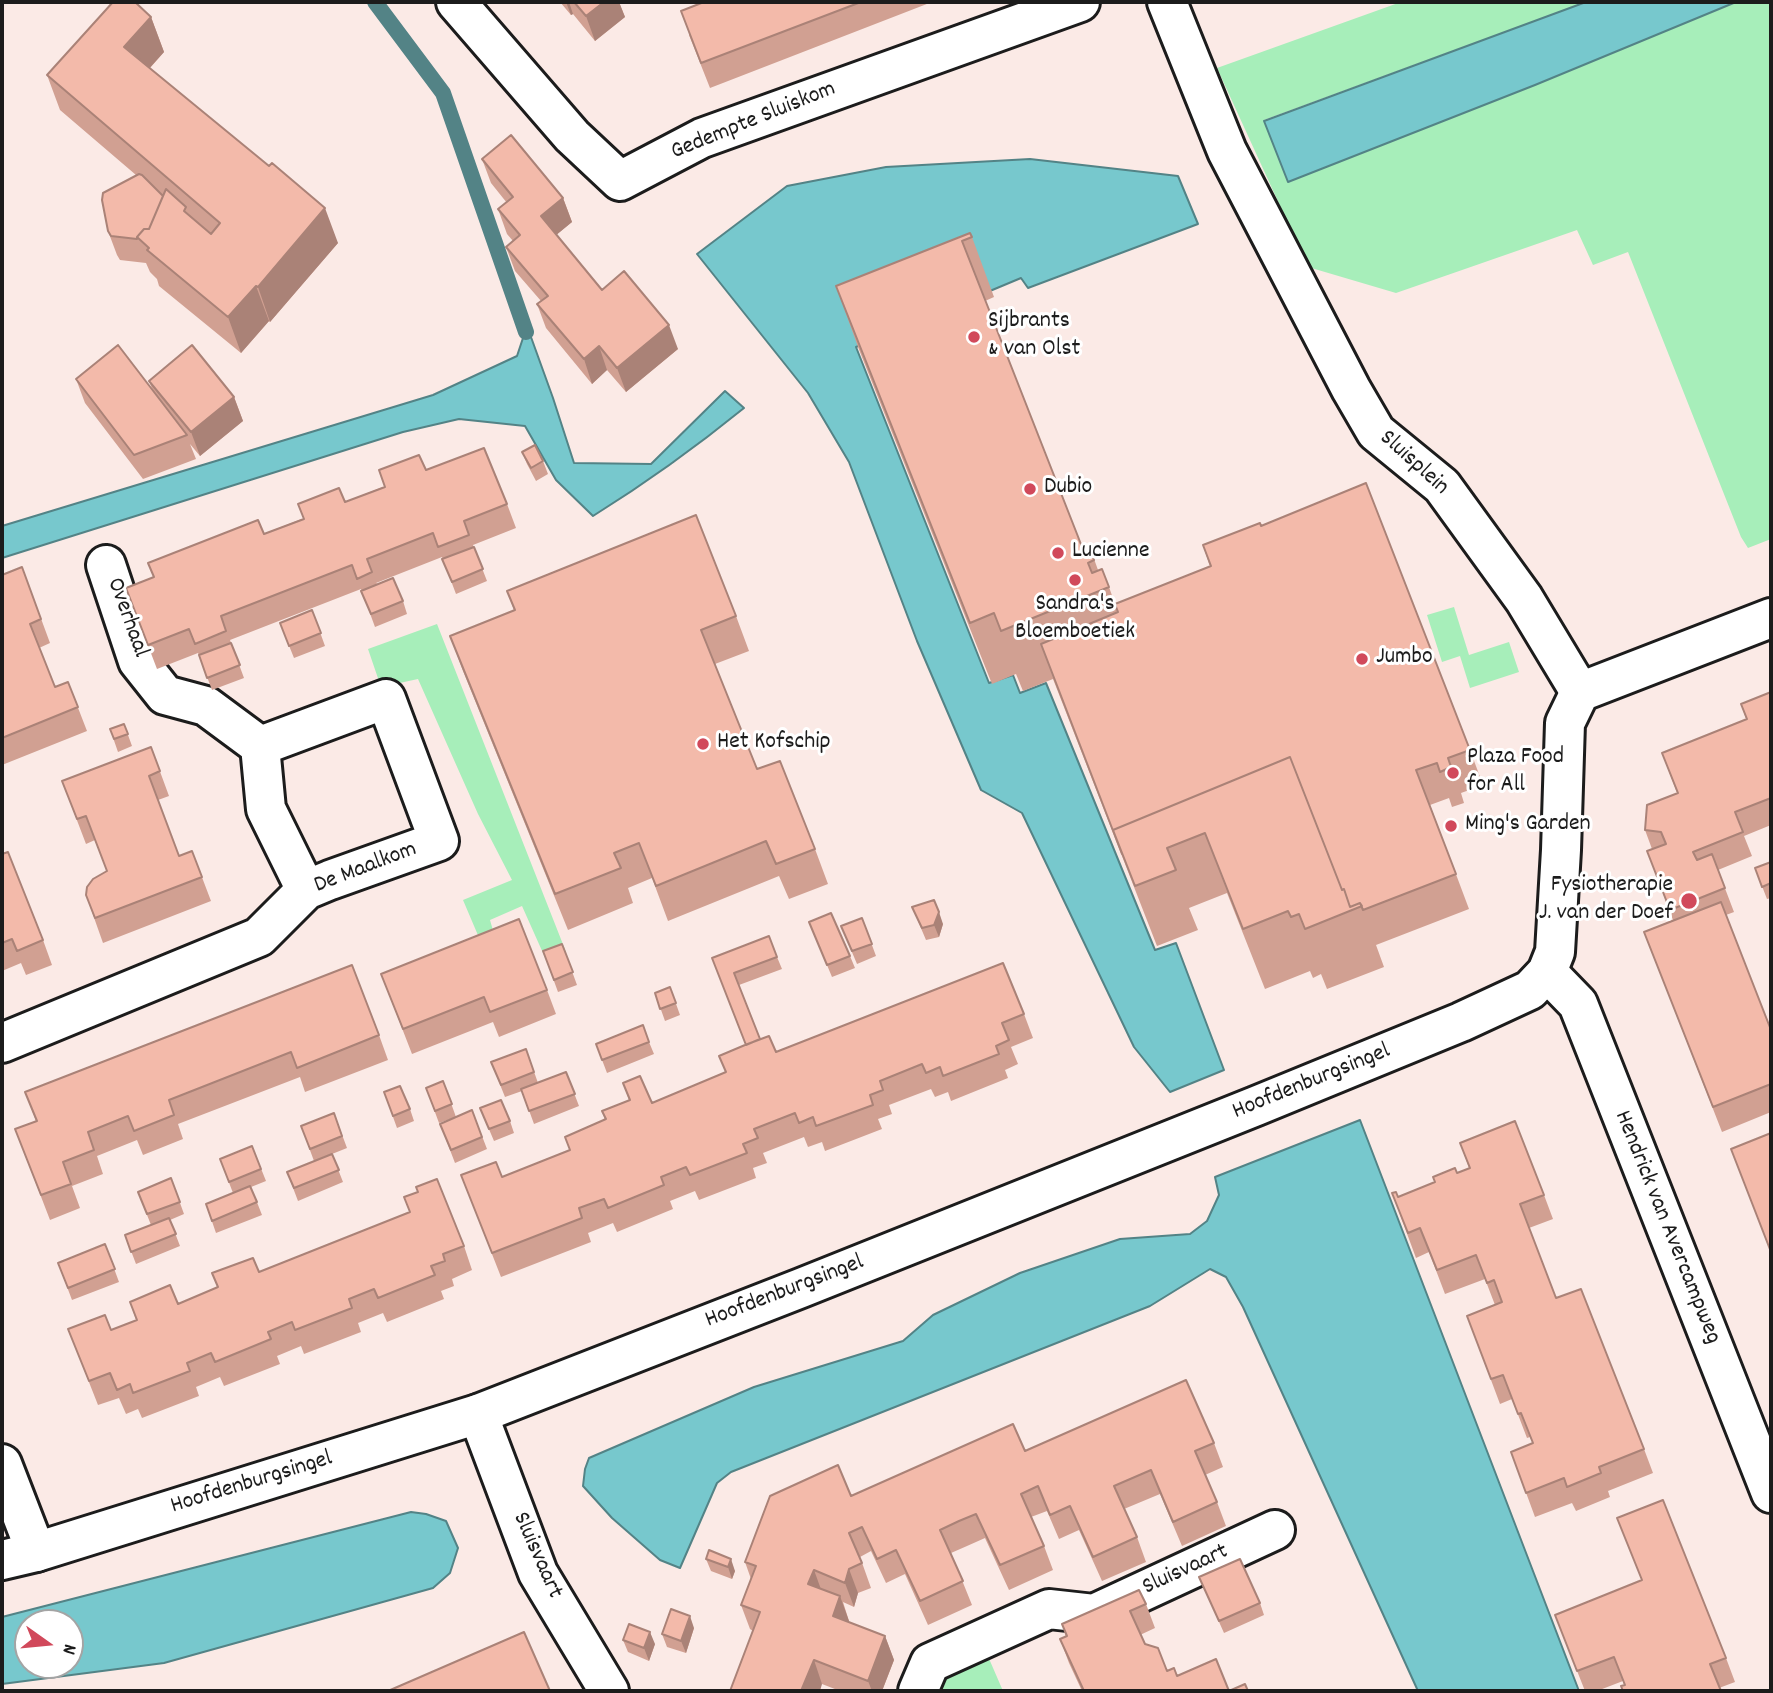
<!DOCTYPE html>
<html>
<head>
<meta charset="utf-8">
<style>
	body { margin:0 }
	#map { position:relative; width:1773px; height:1693px; overflow:hidden; background:#fbeae6; font-family:Dekko,sans-serif }
	canvas { display:block }
	.frame { position:absolute; inset:0; border:4px solid #1c1c1c; pointer-events:none }
	.north { position:absolute; left:14px; top:1609px; width:70px; height:70px; box-sizing:border-box; background:#fff; border:2px solid #a4a4a4; border-radius:50%; rotate:105deg; font-size:19px; font-weight:700; line-height:28px; text-align:center; color:#1c1c1c }
	.north::after { content:''; display:block; margin:auto; width:24px; height:32px; background:#d1495b; clip-path:polygon(50% 0,100% 100%,50% 72%,0 100%) }
</style>
</head>
<body>
<div id="map">
<canvas width="1773" height="1693"></canvas>
<div class="frame"></div>
<div class="north">N</div>
</div>
<script>
const ctx = document.querySelector('canvas').getContext('2d');
ctx.lineJoin = 'round';
function paint(path, color) { ctx.fillStyle = color; ctx.fill(path, 'evenodd'); }
function stroke(path, color, width, dash) { ctx.strokeStyle = color; ctx.lineWidth = width; ctx.lineCap = dash ? 'butt' : 'round'; ctx.setLineDash(dash || []); ctx.stroke(path); }
function label(font, color, halo, rows, align = 'center') {
  ctx.font = font + ' Dekko,sans-serif'; ctx.lineWidth = 6; ctx.setLineDash([]); ctx.textBaseline = 'middle'; ctx.strokeStyle = halo; ctx.fillStyle = color; for (const [text, x, y, turn = 0] of rows) {
    ctx.save(); ctx.translate(x, y); ctx.rotate((+turn || 0) * Math.PI / 180); ctx.textAlign = isNaN(turn) ? turn : align; if (halo) ctx.strokeText(text, 0, 0); ctx.fillText(text, 0, 0); ctx.restore();
  }
}
const green = new Path2D(`
	M1401,2H1586L1264,120L1288,181L1535,85L1736,2H1771V539L1748,548L1741,537L1628,252L1593,265L1577,230L1396,293L1308,267L1217,68Z
	M1454,607L1469,655L1509,642L1519,672L1470,688L1460,656L1442,662L1427,615Z
	M437,624L566,952L547,962L522,906L490,920L494,934L480,940L463,900L512,880L478,814L418,679L381,687L368,649Z
	M987,1654L1003,1691H938L945,1675Z`);
const water = new Path2D(`
	M1586,2H1736L1535,85L1288,182L1264,121Z
	M1030,159L1178,176L1198,224L1028,288L1021,278L856,347L989,683L1013,675L1020,693L1046,683L1155,950L1176,943L1224,1070L1170,1092L1134,1047L1022,813L981,790L917,641L849,462L808,393L697,254L787,186L886,167Z
	M527,326L553,398L574,463L651,464L725,391L744,408C696,447 646,483 593,516L556,480L525,426L459,419L403,432L2,558V526L433,395L517,356Z
	M1360,1120L1579,1691H1418L1243,1307L1226,1277L1210,1269L1150,1306L731,1472L717,1483L680,1568L660,1560L612,1518L583,1486L585,1469L589,1458L754,1387L903,1341L933,1315L1020,1273L1120,1239L1190,1234L1207,1221L1219,1195L1215,1177Z
	M411,1512L426,1514L446,1521L458,1548L450,1573L433,1588L164,1663L2,1684V1617ZM70,1623V1665H28V1623Z`);
const stream = new Path2D(`
	M375,2L443,93L526,332`);
const street = new Path2D(`
	M456,2L572,136L620,181L702,138L1080,2
	M1167,2L1227,151L1351,389L1376,432L1442,486L1524,599L1580,692
	M106,565L138,661L165,695L206,706L260,746L266,809L306,890
	M1547,972L1578,1004L1771,1493
	M2,1043L259,937L306,890L330,880L439,841L386,699L260,746
	M478,1414L538,1573L609,1691
	M2,1464L36,1552
	M918,1691L930,1663L1049,1609L1094,1614L1275,1530`);
const secondary = new Path2D(`
	M2,1560L36,1552L478,1414L801,1288L1256,1106L1461,1022L1530,990L1547,972L1555,952L1561,850L1565,723L1580,692L1771,618`);
const wall = new Path2D(`
	M560,2H619L625,17L595,41L573,14L571,15Z
	M704,2H932L710,88L689,35Z
	M151,17L164,52L150,68L338,243L270,322L269,321L241,353L159,286L157,279L150,272L146,263L120,260L117,255L108,231L136,175L60,110L47,75Z
	M482,159L563,198L572,222L556,235L602,290L678,349L626,392L607,370L592,384L546,328L537,304L541,301L515,271L506,247L513,241L507,234L498,209L507,203L491,183Z
	M972,237L994,297L985,301L1082,547L1089,545L1098,570L1109,587L1115,604L1210,567L1203,545L1261,526L1470,750L1483,785L1461,793L1464,803L1452,807L1449,798L1430,805L1469,909L1376,945L1384,967L1327,989L1321,974L1313,978L1310,971L1265,989L1227,893L1189,908L1198,930L1157,946L1053,679L1023,691L1016,674L992,684L858,347L836,286Z
	M76,379L153,391L149,381L234,397L243,421L200,456L190,444L196,459L143,479L85,403Z
	M522,452L543,461L548,474L536,481L527,464Z
	M426,470L507,504L516,528L473,545L487,581L456,594L442,557L376,583L403,601L407,614L375,627L361,589L230,640L244,678L212,690L198,653L157,669L126,588Z
	M22,567L50,643L39,648L55,687L68,682L87,731L2,765V575Z
	M507,591L736,616L749,651L715,664L757,769L815,849L828,884L789,899L779,876L668,921L652,878L628,888L633,903L568,930L463,671L450,636L514,610Z
	M312,610L325,646L294,658L280,623Z
	M1771,692V825L1744,836L1752,856L1718,870L1734,912L1726,915L1771,1031V1112L1722,1132L1644,932L1673,920L1647,851L1652,849L1645,830L1677,793L1662,753L1746,719L1741,704Z
	M124,724L132,746L118,752L110,729Z
	M151,747L169,796L158,800L179,856L192,851L211,901L103,943L86,895L107,871L95,840L86,844L62,781Z
	M2,854L43,940L52,965L26,975L21,963L2,971Z
	M1771,862V898L1767,899L1755,868Z
	M912,907L943,924L939,937L926,940Z
	M862,918L876,956L857,964L841,926Z
	M809,922L850,956L855,968L832,977Z
	M562,944L577,985L558,992L543,951Z
	M777,957L782,969L739,985L760,1039L776,1052L1024,1014L1033,1038L1011,1047L1018,1064L1005,1070L1008,1078L951,1101L948,1092L935,1097L931,1089L889,1105L892,1114L878,1119L882,1129L825,1151L822,1142L808,1147L804,1137L763,1153L767,1163L753,1168L756,1178L699,1200L695,1191L670,1201L673,1209L617,1232L613,1223L588,1233L591,1242L501,1277L461,1175L502,1177L570,1150L605,1120L602,1111L629,1100L623,1083L652,1103L725,1072L746,1045L712,958Z
	M381,974L547,990L556,1014L499,1037L493,1022L412,1054Z
	M670,987L680,1015L665,1021L655,993Z
	M379,1035L388,1060L305,1092L300,1077L178,1124L183,1139L143,1155L137,1140L97,1156L103,1174L72,1186L80,1208L50,1220L15,1129L36,1121L25,1092Z
	M649,1042L654,1054L607,1073L596,1044Z
	M526,1049L538,1083L566,1072L579,1106L534,1124L522,1091L505,1097L491,1062Z
	M443,1081L456,1117L439,1123L426,1088Z
	M384,1092L410,1109L414,1121L397,1128Z
	M480,1108L510,1121L514,1133L494,1141Z
	M472,1110L487,1149L455,1163L440,1124Z
	M334,1113L347,1148L332,1154L343,1182L298,1201L287,1172L314,1161L301,1126Z
	M1460,1143L1544,1195L1553,1219L1529,1228L1556,1298L1644,1449L1653,1473L1608,1491L1610,1497L1576,1511L1572,1503L1535,1517L1511,1452L1533,1443L1530,1437L1527,1438L1512,1399L1500,1404L1476,1340L1495,1305L1485,1279L1445,1294L1429,1252L1416,1258L1392,1193L1398,1197L1469,1168Z
	M252,1146L266,1181L251,1187L262,1215L216,1233L206,1204L233,1193L220,1159Z
	M171,1178L184,1214L170,1220L180,1246L136,1264L125,1235L151,1225L138,1192Z
	M105,1244L119,1282L72,1300L58,1263Z
	M464,1246L472,1270L452,1279L454,1286L441,1291L444,1299L387,1322L383,1313L358,1323L361,1332L304,1354L301,1346L277,1356L280,1364L224,1386L220,1377L196,1387L199,1396L142,1418L138,1409L126,1414L119,1398L98,1405L68,1329L111,1330L136,1320L130,1302L178,1304L259,1272Z
	M1214,1443L1223,1467L1205,1475L1217,1502L1226,1526L1182,1546L1160,1494L1124,1509L1137,1537L1146,1562L1102,1581L1079,1530L1059,1539L1047,1511L1031,1517L1044,1546L1053,1570L1009,1590L985,1538L967,1546L951,1553L972,1605L928,1625L905,1574L886,1583L871,1551L860,1557L871,1588L858,1593L854,1607L843,1602L849,1621V1622L885,1636L894,1660L882,1691H840L822,1684L753,1631L750,1629L741,1605L751,1579L745,1562L851,1496L1025,1451Z
	M1617,1518L1726,1658L1735,1682L1719,1688L1624,1685L1623,1681L1597,1691H1585L1555,1615L1642,1580Z
	M709,1550L735,1571L732,1579L711,1571L706,1559Z
	M1199,1577L1260,1603L1264,1615L1224,1633Z
	M1146,1604L1155,1628L1140,1635L1145,1644L1167,1671L1177,1676L1229,1691H1248H1082L1069,1663L1060,1639L1066,1637L1062,1624Z
	M694,1628L686,1653L667,1647L662,1634Z
	M623,1640L655,1644L649,1661L628,1652Z`);
const shadedWall = new Path2D(`
	M566,2H569L573,14L571,15Z
	M604,2H619L625,17L595,41L586,16Z
	M151,17L164,52L137,82L124,47Z
	M563,198L572,222L549,241L541,216Z
	M325,208L338,243L270,322L258,287Z
	M256,286L269,321L241,353L228,317Z
	M669,325L678,349L626,392L617,368Z
	M599,346L607,370L592,384L584,359Z
	M234,397L243,421L200,456L191,432Z
	M939,912L943,924L939,937L934,925Z
	M731,1559L735,1571L732,1579L728,1567Z
	M849,1569L858,1593L854,1607L845,1583Z
	M814,1570L823,1595L808,1584Z
	M840,1596L849,1621L842,1640L833,1616Z
	M690,1616L694,1628L686,1653L681,1641Z
	M650,1632L655,1644L649,1661L644,1648Z
	M885,1636L894,1660L882,1691H872L868,1681Z
	M814,1660L822,1684L820,1691H801Z`);
const building = new Path2D(`
	M113,2H135L151,17L124,47L269,166L272,163L325,208L258,287L256,286L228,317L147,250L149,248L137,237L144,229H149L166,189L186,207L184,211L211,234L220,223L47,75Z
	M574,2H604L586,16Z
	M704,2H861L701,63L681,11Z
	M511,135L563,198L541,216L602,290L624,271L669,325L617,368L599,346L584,359L537,304L548,296L506,247L520,235L498,209L513,197L482,159Z
	M139,174L142,175L163,196L149,229H144L137,237V239L111,236L108,231L102,200L103,193Z
	M970,233L972,237L962,241L1077,534L1082,547L1089,545L1094,560L1088,563L1092,573L1102,569L1109,587L1001,631L994,613L970,623L836,286Z
	M118,345L187,435L134,455L76,379Z
	M192,345L234,397L191,432L149,381Z
	M535,445L543,461L531,468L522,452Z
	M484,448L507,504L464,521L469,535L438,547L433,533L367,559L372,572L357,579L352,565L221,616L226,631L195,644L189,629L148,645L126,588L154,577L148,563L258,520L264,534L304,519L298,504L339,488L345,502L385,487L379,470L419,455L426,470Z
	M1366,483L1470,750L1448,758L1451,767L1440,772L1437,763L1416,770L1456,874L1363,910L1360,903L1350,907L1344,889L1342,890L1290,757L1113,830L1122,854L1041,644L1118,612L1115,604L1211,566L1203,545L1260,523L1261,526Z
	M696,515L736,616L701,630L757,769L780,761L815,849L776,864L766,841L656,886L639,843L614,853L621,868L555,894L450,636L515,610L507,591Z
	M474,547L483,569L452,582L442,559Z
	M22,567L41,619L30,624L55,687L68,682L78,707L2,738V575Z
	M393,578L403,601L371,614L361,591Z
	M312,610L321,633L289,646L280,623Z
	M231,643L240,665L207,678L199,655Z
	M1771,692V798L1735,812L1743,832L1693,852L1697,860L1712,854L1725,888L1670,910L1647,851L1666,844L1661,832L1645,830L1647,805L1678,793L1662,753L1747,719L1741,704Z
	M124,724L128,734L114,739L110,729Z
	M151,747L160,771L149,776L179,856L192,851L202,877L95,918L86,895L87,887L93,879L107,871L86,816L77,819L62,781Z
	M1290,757L1342,890L1344,889L1350,907L1360,903L1362,906L1305,929L1299,914L1291,917L1288,911L1243,929L1205,833L1167,848L1176,870L1135,886L1113,830Z
	M8,852L43,940L17,951L12,939L2,943V854Z
	M1771,862V883L1762,887L1755,868Z
	M934,900L939,912L934,925L922,928L912,907Z
	M1721,902L1771,1030V1084L1713,1107L1644,932Z
	M831,913L850,956L827,965L809,922Z
	M862,918L872,944L852,951L841,926Z
	M519,919L547,990L490,1012L484,997L403,1029L381,974Z
	M769,936L777,957L734,973L760,1039L746,1045L712,958Z
	M562,944L573,972L554,980L543,951Z
	M1003,963L1024,1014L1002,1023L1009,1040L996,1046L999,1054L943,1076L940,1067L926,1073L922,1064L880,1081L883,1090L870,1095L873,1105L816,1126L813,1117L799,1123L795,1113L754,1129L758,1138L743,1144L747,1153L690,1175L686,1167L661,1177L664,1185L608,1208L604,1199L579,1208L582,1218L492,1253L461,1175L496,1162L502,1177L570,1150L565,1137L606,1119L602,1111L630,1100L623,1083L640,1076L652,1103L726,1072L719,1056L745,1045L769,1036L776,1052Z
	M352,965L379,1035L297,1068L291,1052L169,1100L174,1115L134,1131L128,1116L88,1132L94,1150L63,1162L71,1184L41,1195L15,1129L37,1121L25,1092Z
	M670,987L676,1003L660,1009L655,993Z
	M643,1025L649,1042L602,1060L596,1044Z
	M526,1049L534,1072L501,1085L491,1062Z
	M566,1072L575,1094L529,1111L521,1089Z
	M443,1081L452,1104L435,1111L426,1088Z
	M400,1086L410,1109L393,1116L384,1092Z
	M501,1100L510,1121L489,1129L480,1108Z
	M472,1110L482,1137L451,1150L440,1124Z
	M334,1113L342,1136L310,1149L301,1126Z
	M1515,1121L1544,1195L1520,1204L1556,1298L1581,1289L1644,1449L1599,1467L1601,1473L1567,1487L1564,1478L1526,1493L1511,1452L1533,1443L1521,1413L1518,1414L1503,1375L1491,1379L1467,1316L1502,1302L1494,1280L1487,1283L1476,1255L1437,1270L1420,1228L1408,1233L1392,1193L1396,1192L1398,1197L1435,1182L1433,1177L1455,1168L1457,1173L1470,1168L1460,1143Z
	M1771,1133V1252L1731,1149Z
	M252,1146L261,1169L229,1182L220,1159Z
	M332,1154L339,1170L294,1188L287,1172Z
	M171,1178L180,1202L147,1214L138,1192Z
	M437,1179L464,1246L443,1254L445,1261L431,1266L435,1275L378,1298L374,1289L349,1299L352,1308L295,1330L292,1322L268,1332L271,1339L215,1362L211,1353L187,1363L190,1371L133,1393L130,1384L117,1390L110,1373L89,1381L68,1329L105,1315L111,1330L137,1320L130,1302L170,1285L178,1304L218,1287L212,1273L253,1258L259,1272L410,1212L404,1197L418,1192L416,1187Z
	M250,1186L257,1202L212,1221L206,1204Z
	M169,1218L176,1234L131,1252L125,1235Z
	M105,1244L115,1269L68,1288L58,1263Z
	M1186,1380L1214,1443L1195,1451L1217,1502L1173,1522L1151,1470L1114,1486L1137,1537L1093,1557L1070,1506L1050,1515L1038,1486L1021,1494L1044,1546L1000,1565L976,1514L959,1521L940,1530L963,1581L920,1601L896,1550L877,1559L862,1527L849,1533L862,1563L849,1569L845,1583L814,1570L808,1584L840,1596L833,1616L885,1636L868,1681L814,1660L801,1691H730L760,1612L741,1605L756,1566L745,1562L770,1496L838,1465L851,1496L1013,1424L1025,1451Z
	M1663,1500L1726,1658L1710,1664L1721,1691H1623L1621,1686L1625,1685L1614,1657L1577,1671L1555,1615L1642,1580L1617,1518Z
	M709,1550L731,1559L728,1567L706,1559Z
	M1240,1559L1260,1603L1219,1621L1199,1577Z
	M1139,1590L1146,1604L1130,1611L1145,1644L1158,1648L1167,1671L1174,1668L1177,1676L1216,1659L1229,1691L1245,1684L1248,1691H1084L1060,1639L1067,1636L1062,1624Z
	M671,1609L690,1616L681,1641L662,1634Z
	M629,1624L650,1632L644,1648L623,1640Z
	M524,1632L550,1691H388Z`);
const markers = [
	[974,337,7,"#d1495b"],
	[1030,489,7,"#d1495b"],
	[1058,553,7,"#d1495b"],
	[1075,580,7,"#d1495b"],
	[1362,659,7,"#d1495b"],
	[703,744,7,"#d1495b"],
	[1453,773,7,"#d1495b"],
	[1451,826,7,"#d1495b"],
	[1689,901,9,"#d1495b"]
];
const streetNames = [
	["Gedempte Sluiskom",754,122,-22],
	["Sluisplein",1413,464,42],
	["Overhaal",126,618,70],
	["De Maalkom",366,869,-21],
	["Hoofdenburgsingel",1312,1083,-22],
	["Hendrick van Avercampweg",1666,1228,68],
	["Hoofdenburgsingel",785,1293,-21],
	["Hoofdenburgsingel",252,1484,-17],
	["Sluisvaart",536,1556,66],
	["Sluisvaart",1186,1571,-25]
];
const poiNames = [
	["Sijbrants",988,323],
	["& van Olst",988,351],
	["Dubio",1044,489],
	["Lucienne",1072,553],
	["Sandra's",1075,606,"center"],
	["Bloemboetiek",1075,634,"center"],
	["Jumbo",1376,659],
	["Het Kofschip",717,744],
	["Plaza Food",1467,759],
	["for All",1467,787],
	["Ming's Garden",1465,826],
	["Fysiotherapie",1673,887,"right"],
	["J. van der Doef",1673,915,"right"]
];
paint(green, '#a7eeba');
paint(water, '#77c8cd');
stroke(water, '#538386', 2);
stroke(stream, '#538386', 16);
stroke(street, '#1c1c1c', 44);
stroke(secondary, '#1c1c1c', 44);
stroke(street, '#fff', 38);
stroke(secondary, '#fff', 38);
paint(wall, '#d1a092');
paint(shadedWall, '#aa8277');
paint(building, '#f3baaa');
stroke(building, '#aa8277', 2);
for (const [x, y, r, color] of markers) { const dot = new Path2D(); dot.arc(x, y, r, 0, 2 * Math.PI); ctx.fillStyle = color; ctx.fill(dot); stroke(dot, '#fff', 2.5); }
label('24px', '#1c1c1c', '#fff', streetNames);
label('24px', '#1c1c1c', '#fff', poiNames, 'left');
</script>
</body>
</html>
